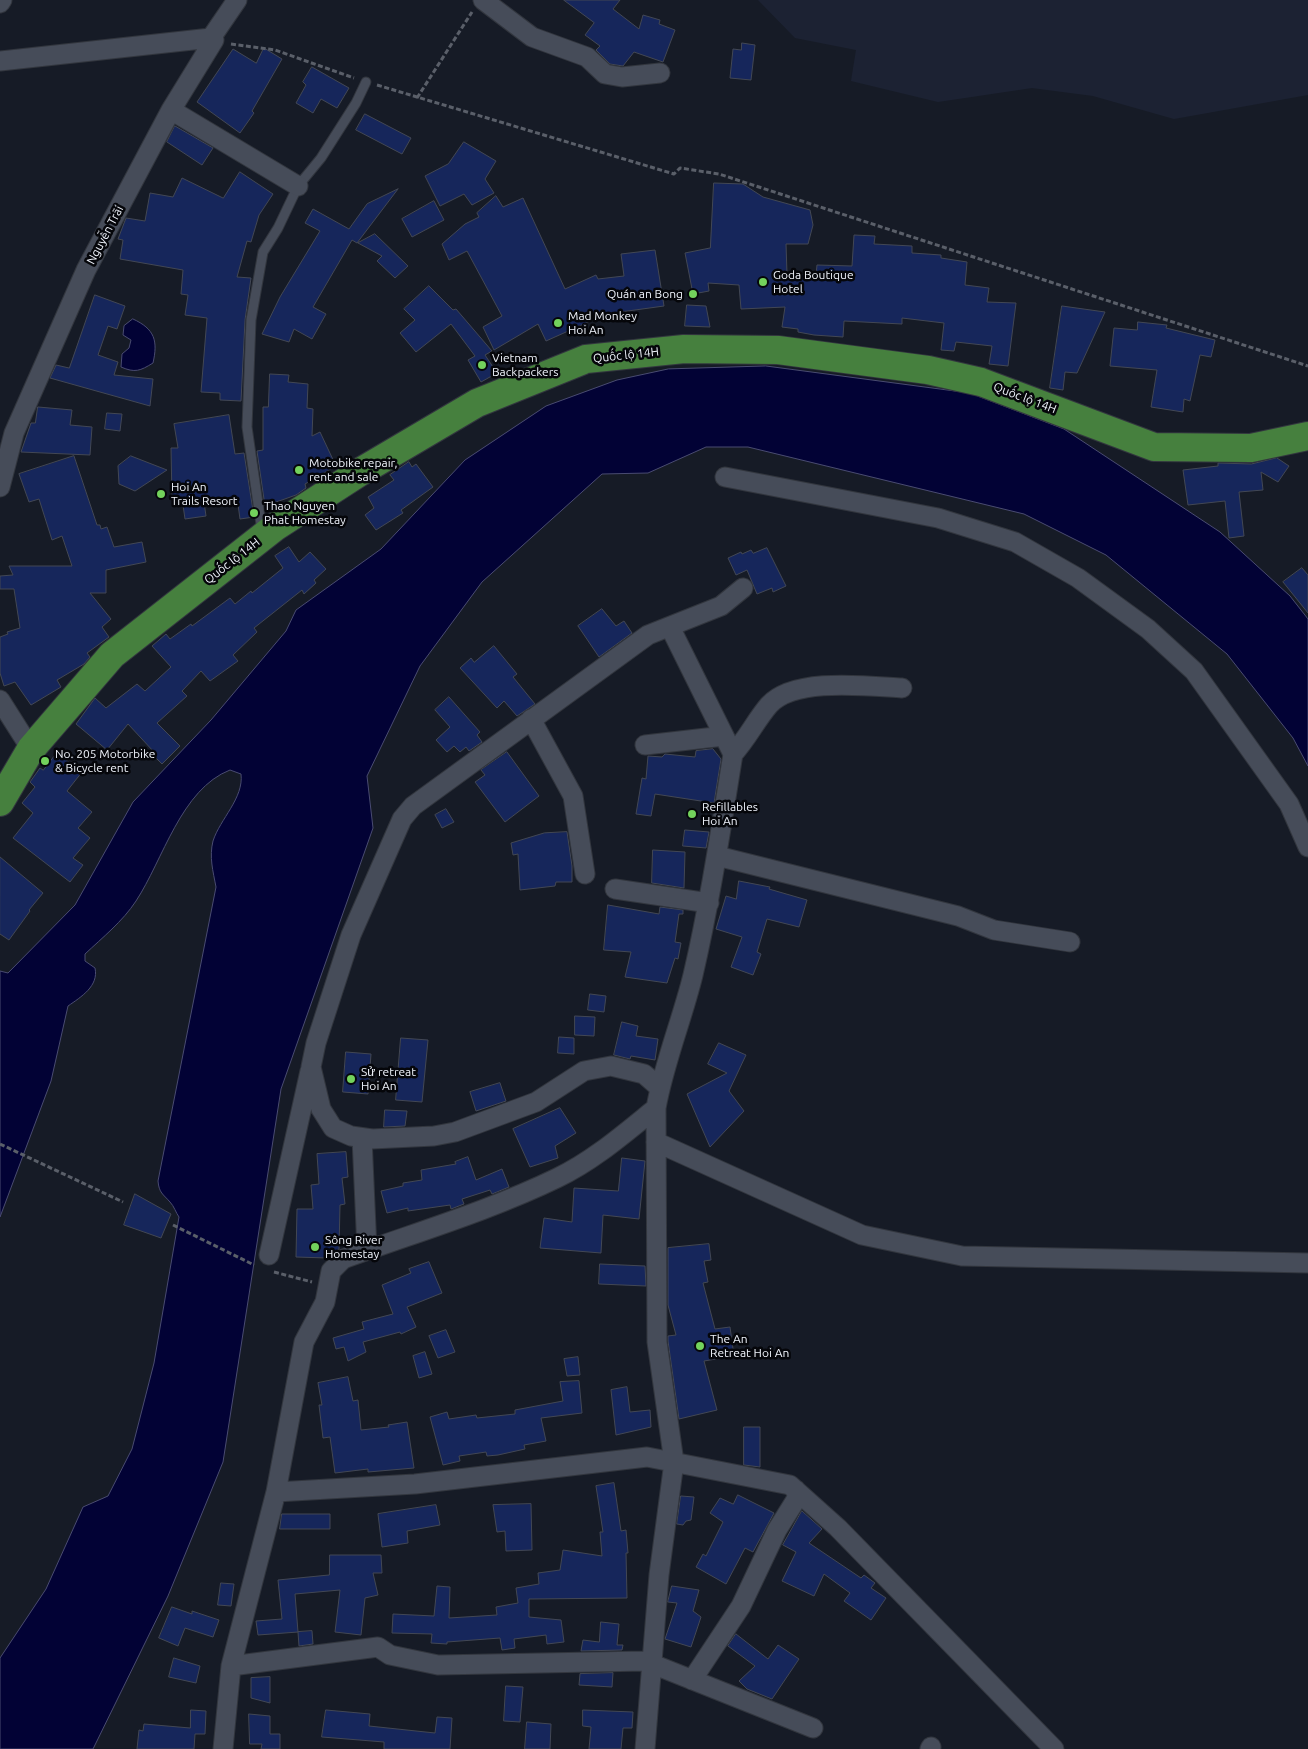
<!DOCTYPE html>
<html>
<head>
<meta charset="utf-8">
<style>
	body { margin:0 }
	canvas { display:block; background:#161b26 }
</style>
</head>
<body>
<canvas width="1308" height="1749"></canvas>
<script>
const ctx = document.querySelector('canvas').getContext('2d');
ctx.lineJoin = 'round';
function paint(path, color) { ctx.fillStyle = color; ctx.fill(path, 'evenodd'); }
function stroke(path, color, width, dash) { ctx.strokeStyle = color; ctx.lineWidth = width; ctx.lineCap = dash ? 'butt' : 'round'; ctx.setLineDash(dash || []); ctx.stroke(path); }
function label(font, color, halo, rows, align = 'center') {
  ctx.font = font + ' Ubuntu,sans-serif'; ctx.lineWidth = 5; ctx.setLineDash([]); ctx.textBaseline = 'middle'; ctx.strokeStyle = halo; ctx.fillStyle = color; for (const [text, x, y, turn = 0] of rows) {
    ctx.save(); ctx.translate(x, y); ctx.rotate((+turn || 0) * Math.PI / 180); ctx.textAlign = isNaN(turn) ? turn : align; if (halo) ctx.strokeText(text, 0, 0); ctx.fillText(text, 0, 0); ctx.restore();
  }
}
const built = new Path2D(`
	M758,0H1308V95L1174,119L1093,96L1032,88L938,102L851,81L856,50L795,38Z`);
const water = new Path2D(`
	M133,319C155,329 158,341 153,363C140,371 135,373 121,367L122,354L129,348L131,340L123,335L124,326Z
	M766,366L970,393L1064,429L1220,532L1290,596L1308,619V766L1293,738L1227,654L1106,555L1024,514L748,447H706L648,473L602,474L482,582L420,666L367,776L373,828L281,1089L223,1462L168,1596L93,1749H0V1658L46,1589L83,1507L108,1496L132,1449L154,1363L179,1217C176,1213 174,1206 170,1202C163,1194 159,1193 158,1181L216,887C213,871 209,857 213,841C220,819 244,798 241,774L230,770C181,789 163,860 136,901C123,921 102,938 85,954V961L95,968C99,986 81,997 68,1006L51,1081L0,1217V971L8,973L75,905L133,802L211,720L286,631L296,610L381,549L465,460L546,406L617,380L668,369Z`);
const building = new Path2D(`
	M564,0H620L613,9L639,29L643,15L660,20L659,24L675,30L663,62L634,52L623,66L610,64L596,50L600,46L585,35L594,23Z
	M742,43L755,45L751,80L730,78L733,49L741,50Z
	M264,48L282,59L252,111L254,113L240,133L197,102L233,49L256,63Z
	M312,67L349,88L337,108L321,99L313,113L296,103L306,85L303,82Z
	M365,114L411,138L402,154L356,130Z
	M175,126L213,148L202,165L167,142Z
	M464,142L496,161L485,179L494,193L472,205L464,194L440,206L425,176L448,164Z
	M240,172L273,194L259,215L251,242L247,241L237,277L251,278L245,320L241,401L220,400V393L201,392L207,318L185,315L188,295L181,294L183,270L120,259L123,240L118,239L126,218L145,221L150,193L173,197L182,178L223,198Z
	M714,183L743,184L763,197L810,210L813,225L808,244H786L787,274L816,275L817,265L852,266L854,235L875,236L874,244L912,246V253L941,255V258L967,262L965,285L989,288L987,302L1016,303L1008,366L989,364L992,346L956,342L954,351L941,350L944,323L902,318V324L844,321L843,337L814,335L798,332V329L782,327L785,307L741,309L739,285L708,283L709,291L693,294L685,253L710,248Z
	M398,189L357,243L352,240L313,307L326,314L312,339L294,329L289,342L262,334L280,297L320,231L305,223L313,209L349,229L367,204Z
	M496,196L503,207L523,198L565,289L596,275L598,279L624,276L621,254L655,250L664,306L606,314L546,341L538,324L494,350L483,327L502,316L467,251L449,260L442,244L465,224L479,217L477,213Z
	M434,201L444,220L412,237L402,219Z
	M375,234L408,266L395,278L377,261L382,256L358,243Z
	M429,286L453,310L456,309L492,351L485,355L497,373L481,382L468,360L475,356L451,324L416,352L400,333L415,320L404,309Z
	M95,295L125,306L117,329L108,326L98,355L118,362L114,375L153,379L150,406L50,378L56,365L69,368Z
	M687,305L706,306L710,327L685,326Z
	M1062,306L1105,312L1077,373L1065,372L1063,390L1050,388Z
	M1138,322L1167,325L1166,328L1215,340L1211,357L1200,355L1190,401L1184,399L1183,412L1151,407L1157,370L1110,366L1114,328L1137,330Z
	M270,374L289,375L288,382L308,384L307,408L313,409L312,436L320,432L336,466L305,484L306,488L296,495L265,506L257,451L263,450V407H268Z
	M38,407L72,410L70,425L92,427L90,455L21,452L31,423H35Z
	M107,413L122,414L120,431L105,429Z
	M229,415L235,454L244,453L254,517L240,519L237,497L204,502L206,516L185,519L182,498L172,499L171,448H178L174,424Z
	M74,456L97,525H100L101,529L107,527L114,547L142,542L146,562L106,570V593H90L111,619L102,627L109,637L87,653L90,657L84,664L57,680L61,687L31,705L15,682L4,686L0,673V637L8,634L7,632L20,628L14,589H0V576L13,575L9,566H72L62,536L52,540L39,499L29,502L19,474Z
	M131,456L167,470L135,491L119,484L118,466Z
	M1277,458L1289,466L1278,482L1261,472L1263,490L1239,492L1244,536L1229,538L1225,501L1188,505L1183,470L1218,466V463L1251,464Z
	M409,462L412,467L416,464L433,487L401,510L403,513L376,530L365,515L374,508L368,497L394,480L390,475Z
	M289,547L299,562L310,552L326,569L314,580L316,583L304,594L302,590L254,628L257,632L233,655L238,661L210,681L201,671L182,691L187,696L157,723L180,746L162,764L152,754L154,752L128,724L107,750L76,724L95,698L106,708L137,684L145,691L171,667L152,646L166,634L170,639L191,624L192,626L230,598L235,604L251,591L252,593L283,568L275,556Z
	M767,548L786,586L773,592L772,588L757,594L747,570L736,575L728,558L741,552L742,554L751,550L753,553Z
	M1302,568L1308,575V613L1283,582Z
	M602,609L616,626L624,621L632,633L599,657L578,626Z
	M494,646L517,674L513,677L535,704L517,716L504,701L497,708L460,668L471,658L474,662Z
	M449,697L480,732L477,735L482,742L469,751L466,747L460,752L454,746L447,752L436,740L450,727L435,710Z
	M713,749L721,759L714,803L655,794L651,816L636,814L642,778L646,779L648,756L662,757L665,754L695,757L696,751Z
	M507,752L539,796L505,822L475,782L485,775L481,770Z
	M57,753L82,772L67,791L92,812L78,828L90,838L73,858L83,865L70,882L13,838L33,813L22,803L35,787L30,782L40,768L43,770Z
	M446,809L454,822L442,828L435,815Z
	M685,830L709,832L706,848L683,846Z
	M567,832L572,866V882H556L555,886L520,890L518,854L513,855L511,843L544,833Z
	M653,850L685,852L684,888L652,883Z
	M0,857L43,893L29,910L30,911L9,940L0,934Z
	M739,881L770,887L769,889L807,900L799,927L767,919L757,952L761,954L753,975L731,967L742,937L716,929L726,896L736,899Z
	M608,905L659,914L660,907L683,910V914H679L675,942L681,943L678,959L675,958L667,983L625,977L631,952L604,950Z
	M590,994L606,996L604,1012L588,1010Z
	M575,1016L595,1017L594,1036L575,1035Z
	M622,1022L638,1026L636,1036L658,1039L655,1060L631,1056L630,1059L614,1055Z
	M559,1037L574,1038V1054L558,1053Z
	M401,1038L428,1040L422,1102L396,1100Z
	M719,1043L746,1055L729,1091L744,1111L710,1147L687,1094L727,1073L708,1064Z
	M346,1052L371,1054L368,1094L343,1092Z
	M500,1083L506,1101L476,1111L470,1092Z
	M560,1108L576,1133L555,1146L558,1158L530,1167L513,1129Z
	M385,1110L407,1111L405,1126L384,1127Z
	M346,1152L348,1177L342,1178L345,1204L340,1205L339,1249L328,1258L296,1257L297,1209H313L311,1185L319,1184L317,1154Z
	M468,1157L476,1180L502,1169L509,1187L492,1194L490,1190L462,1199L464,1204L451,1209L450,1205L408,1211V1208L387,1213L381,1191L403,1186V1183L422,1180L421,1170L456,1164L455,1162Z
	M622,1158L645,1161L639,1219L603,1215L601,1253L540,1248L544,1218L572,1222L574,1188L618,1191Z
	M135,1194L171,1214L161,1238L124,1225Z
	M709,1244L711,1260L704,1261L708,1282L703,1283L715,1329L730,1327L734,1356L704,1361L717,1410L679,1419L668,1341V1336L676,1335L668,1305V1248Z
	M429,1262L442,1293L407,1307L416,1327L401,1334L400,1332L363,1342L366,1352L348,1361L344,1347L336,1349L333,1338L364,1329L362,1322L393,1314L382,1285L411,1273L409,1269Z
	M600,1264L645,1266L646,1286L599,1284Z
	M446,1330L455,1352L438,1358L429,1336Z
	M425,1352L432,1374L419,1378L413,1356Z
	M578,1357L580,1375L567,1376L564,1359Z
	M348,1377L353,1401L358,1400L361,1430L389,1427L388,1425L407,1422L414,1468L368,1472V1469L335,1473L330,1437L323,1438L319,1405H322L318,1383Z
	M579,1381L582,1413L541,1418L546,1441L524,1445L525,1449L498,1455L487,1456L486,1452L459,1456L460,1461L443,1465L430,1417L447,1412L449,1419L476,1415L477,1418L515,1414V1410L563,1401L560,1382Z
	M627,1387L630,1412L650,1410L651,1427L616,1435L611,1390Z
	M744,1427H760V1467L744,1465Z
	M614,1483L621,1531L626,1530L628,1553H626L627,1598L529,1599V1617L561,1620L564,1642L547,1644L546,1635L514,1639L515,1648L502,1650L500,1638L447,1642V1644L431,1643L432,1634L392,1633L393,1614L434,1616L437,1586L450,1587L449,1618L497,1615L496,1607L518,1603L516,1588L539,1584L538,1573L560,1570L563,1550L602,1556L600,1532H603L596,1486Z
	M738,1495L774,1513L753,1552L745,1548L726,1584L696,1567L703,1554L706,1556L723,1522L710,1513L720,1498L733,1504Z
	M681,1496L694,1497L691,1520L686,1521L683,1525L677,1524Z
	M531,1504L532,1550L506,1551L505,1531L497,1532L493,1505Z
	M436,1505L440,1525L407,1531L408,1543L382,1547L378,1514Z
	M802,1511L822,1529L809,1543L861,1578L864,1575L875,1583L871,1588L886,1598L871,1620L844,1601L850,1593L824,1574L814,1596L782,1581L796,1552L783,1545Z
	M282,1514H330V1529H280Z
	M330,1555H381L382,1573H373L378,1595L365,1598L361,1635L335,1632L340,1590L295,1594L298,1632L258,1635L256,1621L282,1619L278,1580L329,1575Z
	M221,1583L234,1584L231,1606L218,1605Z
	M672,1586L699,1590L693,1611L701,1617L691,1647L665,1639L677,1603L668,1602Z
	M172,1607L192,1614V1611L219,1620L213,1637L185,1628L178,1646L159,1638Z
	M601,1622L619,1624L617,1645H623L622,1650L581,1651L583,1640L599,1642Z
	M312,1631L313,1644L299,1646L298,1632Z
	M736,1634L768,1659L778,1645L799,1659L772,1699L747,1689L739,1681L755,1666L728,1646Z
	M174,1658L200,1666L196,1683L169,1677Z
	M613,1673L612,1687L579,1685L580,1674Z
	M270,1677V1703L251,1698V1678Z
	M506,1686L523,1687L520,1722L504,1721Z
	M191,1710L206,1711L205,1734H195L194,1749H137L139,1730L143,1731L144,1724L190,1728Z
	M326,1710L370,1714L369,1726L435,1733L437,1717L452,1718L450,1749H384V1742L322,1737Z
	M583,1710L633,1712L632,1728H623L621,1749H589L591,1727L583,1726Z
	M249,1714L270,1716V1734H280V1749H261L262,1744H250Z
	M527,1722L551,1724L550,1749H525Z`);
const path = new Path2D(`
	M231,44L275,50L354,78
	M377,85L674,174L680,168L719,174L1308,366
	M417,98L472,12
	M0,1144L123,1202
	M173,1225L254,1265
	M274,1272L312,1282`);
const service = new Path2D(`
	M262,531L247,427L251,320L263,252L278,228L298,186L321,158L356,103L366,82`);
const minor = new Path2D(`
	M483,0L532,37L587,57L605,74L622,77L660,73
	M0,3L2,0
	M0,61L211,38
	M171,110L298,186
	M725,477L938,518L1015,542L1078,578L1148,629L1194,671L1289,804L1308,847
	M0,487L14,433L86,270L171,110L214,40L211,38L237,0
	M670,627L733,754
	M0,700L31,749
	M531,719L573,796L585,874
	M645,745L724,736
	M717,856L958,916L994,930L1070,942
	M615,889L709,903
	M660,1088L644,1074L611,1066L584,1071L536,1102L455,1132L434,1136L372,1139L351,1136L333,1128L321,1109L311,1067L316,1043L351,935L402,819L413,806L648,635L721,606L743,588
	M362,1138L367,1250
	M656,1142L862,1235L962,1256L1308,1263
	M269,1255L310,1071
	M276,1492L415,1484L647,1457L790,1485L838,1528L1054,1749
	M231,1666L378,1647L390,1655L438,1665L645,1661L813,1728
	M692,1680L741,1606L777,1530L797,1498L796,1490
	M223,1749L231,1666L276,1492L304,1342L325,1302L331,1271L343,1259C414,1233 489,1211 557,1178C593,1161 625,1133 656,1108
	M645,1749L659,1575L674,1462L657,1342L656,1108C664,1063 682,1020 693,975C710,902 721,828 733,754C747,739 756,720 769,705C794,677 867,686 902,688
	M930,1749L931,1747`);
const primary = new Path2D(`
	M0,802L31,749L112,655L275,527L360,472L477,403L586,359L684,349L778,350L928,370L981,382L1154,447L1251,448L1308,436`);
const markers = [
	[763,282,5,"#73d25c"],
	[693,294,5,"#73d25c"],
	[558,323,5,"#73d25c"],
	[482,365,5,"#73d25c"],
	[299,470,5,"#73d25c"],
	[161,494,5,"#73d25c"],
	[254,513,5,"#73d25c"],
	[45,761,5,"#73d25c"],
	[692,814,5,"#73d25c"],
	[351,1079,5,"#73d25c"],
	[315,1247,5,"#73d25c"],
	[700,1346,5,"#73d25c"]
];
const streetNames = [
	["Nguyễn Trãi",105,235,-62],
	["Quốc lộ 14H",626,355,-6],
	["Quốc lộ 14H",1025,398,21],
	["Quốc lộ 14H",232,561,-38]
];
const poiNames = [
	["Goda Boutique",773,275],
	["Hotel",773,289],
	["Quán an Bong",683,294,"right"],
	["Mad Monkey",568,316],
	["Hoi An",568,330],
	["Vietnam",492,358],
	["Backpackers",492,372],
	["Motobike repair,",309,463],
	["rent and sale",309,477],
	["Hoi An",171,487],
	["Trails Resort",171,501],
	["Thao Nguyen",264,506],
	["Phat Homestay",264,520],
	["No. 205 Motorbike",55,754],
	["& Bicycle rent",55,768],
	["Refillables",702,807],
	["Hoi An",702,821],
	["Sử retreat",361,1072],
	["Hoi An",361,1086],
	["Sông River",325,1240],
	["Homestay",325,1254],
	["The An",710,1339],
	["Retreat Hoi An",710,1353]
];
paint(built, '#1c2233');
paint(water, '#020235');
stroke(water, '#494b71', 1);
paint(building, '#16265b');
stroke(building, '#424754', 1);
stroke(service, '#32363e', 11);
stroke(minor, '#32363e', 21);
stroke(primary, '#32363e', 30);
stroke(path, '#5a5f69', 3, [5, 2.5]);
stroke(service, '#464c59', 9);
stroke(minor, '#464c59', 19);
stroke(primary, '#46803e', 28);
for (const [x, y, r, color] of markers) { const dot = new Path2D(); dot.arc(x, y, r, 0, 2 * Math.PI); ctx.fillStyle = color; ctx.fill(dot); stroke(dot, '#05060a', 2); }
label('12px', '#f0f4fc', '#05060a', streetNames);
label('12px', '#f0f4fc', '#05060a', poiNames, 'left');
</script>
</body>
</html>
